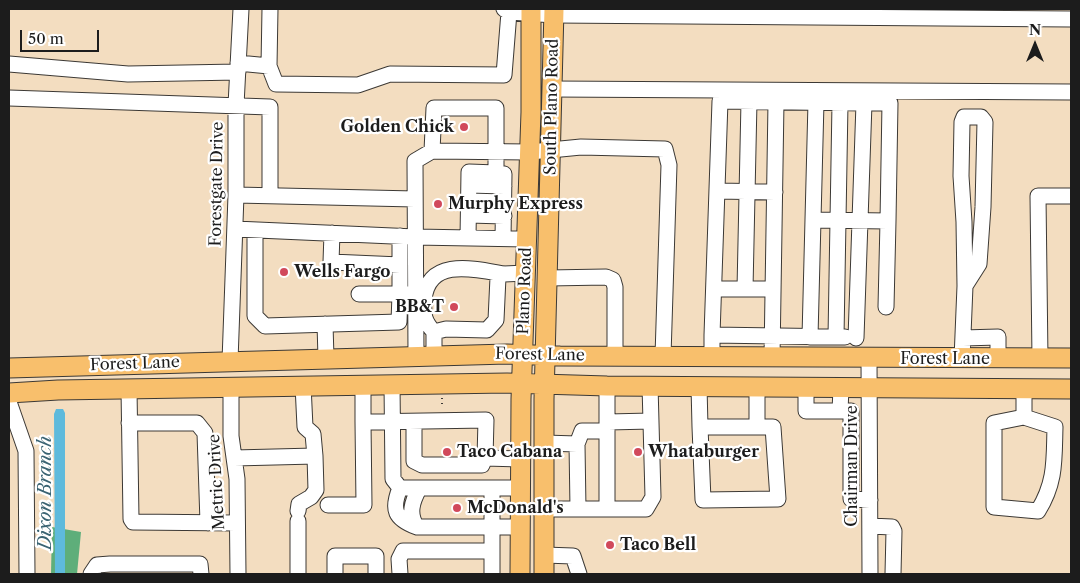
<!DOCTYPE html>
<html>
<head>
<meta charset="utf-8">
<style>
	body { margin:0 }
	#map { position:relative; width:1080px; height:583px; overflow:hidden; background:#f3ddc0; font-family:"Libre Caslon Text",serif }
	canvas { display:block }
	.frame { position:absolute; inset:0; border:10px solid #1c1c1c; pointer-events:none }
	.north { position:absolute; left:1010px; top:20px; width:50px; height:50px; -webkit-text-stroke:4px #fff; paint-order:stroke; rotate:0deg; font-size:14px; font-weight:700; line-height:20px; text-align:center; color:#1c1c1c }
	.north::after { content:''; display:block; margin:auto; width:18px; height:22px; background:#1c1c1c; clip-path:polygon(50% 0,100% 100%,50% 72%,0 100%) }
	.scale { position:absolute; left:20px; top:30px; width:79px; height:22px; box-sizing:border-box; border:2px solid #1c1c1c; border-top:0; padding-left:6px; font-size:15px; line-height:18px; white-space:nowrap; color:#1c1c1c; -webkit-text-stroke:4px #fff; paint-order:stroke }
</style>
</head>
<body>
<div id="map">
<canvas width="1080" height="583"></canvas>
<div class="frame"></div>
<div class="north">N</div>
<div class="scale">50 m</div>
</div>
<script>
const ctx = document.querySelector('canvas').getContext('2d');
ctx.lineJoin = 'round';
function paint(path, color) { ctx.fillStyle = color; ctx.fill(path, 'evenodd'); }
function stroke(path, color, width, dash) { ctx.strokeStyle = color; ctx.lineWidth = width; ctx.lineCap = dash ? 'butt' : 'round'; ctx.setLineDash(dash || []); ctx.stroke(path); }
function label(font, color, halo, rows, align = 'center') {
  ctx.font = font + ' "Libre Caslon Text",serif'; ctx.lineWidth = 4.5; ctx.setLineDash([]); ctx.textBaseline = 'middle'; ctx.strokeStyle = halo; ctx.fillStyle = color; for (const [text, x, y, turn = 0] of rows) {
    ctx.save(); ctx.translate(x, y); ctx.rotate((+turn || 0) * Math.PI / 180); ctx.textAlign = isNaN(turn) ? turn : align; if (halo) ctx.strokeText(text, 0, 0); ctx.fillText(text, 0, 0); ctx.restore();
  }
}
const forest = new Path2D(`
	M52,527L81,532L77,574H51Z`);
const water = new Path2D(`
	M56,409H63L65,413V574H55L54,414Z`);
const path = new Path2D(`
	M442,398V408`);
const minor = new Path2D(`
	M504,9L509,12L554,15L1071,19
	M238,63L269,66L270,9
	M9,64L128,74L238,72
	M269,66L276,84L358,85L390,74L504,75L509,12
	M552,89L1071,92
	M9,98L270,107V196
	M864,103H890L888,221
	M432,151L434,108H496V173L504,174L503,239
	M469,185L504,186
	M717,191L775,192
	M236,195L415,199
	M469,201L504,202
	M469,215L504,216
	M813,220L888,221L886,307
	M235,229L415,237L527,239
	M255,230V316L265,326L399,322L400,294H415
	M332,233L331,262L400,265
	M468,238L469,172L496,173
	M548,278L606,277L613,280L615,287V356
	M714,289H773
	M745,289L749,101
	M359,294H400V236
	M325,324L326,358
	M434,332C424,321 423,315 424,300C428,257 475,269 504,274
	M712,335L720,101L864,103L856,338
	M810,337L816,102
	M836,337L840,103
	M963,338L998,337V359
	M712,356V335L845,337
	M416,357L415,161L432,151L530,152L581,147L665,149L669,165L663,356
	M434,357V332L446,329L487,330L496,320L498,277L504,274L526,273
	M772,357L776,102
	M869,358L870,574
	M962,359L965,286L964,222L961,176L962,122L964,117H981L985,122L983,207L979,264L965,286
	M1040,359L1038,196H1071
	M230,361L236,195V105L241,9
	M363,384V422L486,420L485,458L521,459
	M392,384L393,479L400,488H521
	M607,386V509
	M699,386L700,427H757V386
	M231,387V436L237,479L238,574
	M806,387V411H840
	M841,388L840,411H851V499L870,500
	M129,389L131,519L133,522L237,523
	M1024,389V417L994,423V507L1038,511C1056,482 1054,460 1055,427L1024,417
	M9,402L26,451L27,574
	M414,422V461L422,465H482L485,458
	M608,422L651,421
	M129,423H197L205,433L208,523
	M700,427L703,500L778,499L773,427H757
	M544,443L577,444L582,431H607
	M577,444L578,509
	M234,458L315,456L313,434L305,427L303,385
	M400,488C391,510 395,519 417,527H520
	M492,489V574
	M328,505H364L363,422
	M544,509H646L653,497L650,385
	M298,511L299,504L311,497L316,490L315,456
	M298,521V574
	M870,526L892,527L894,531L893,574
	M417,527C408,514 412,502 419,489
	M544,555L573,556L579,574
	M91,574L97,565L110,564H200L201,574
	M335,574V556H376V574
	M400,574L399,559L403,551H492`);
const major = new Path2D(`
	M9,368L507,354L560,356L1071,358
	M9,393L58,390L507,383L607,386L1071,389
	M520,574L521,399L531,112V9
	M544,574V399L554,9`);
const markers = [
	[464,127,5,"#d1495b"],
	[438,204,5,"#d1495b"],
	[284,272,5,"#d1495b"],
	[454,307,5,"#d1495b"],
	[447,452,5,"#d1495b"],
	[638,452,5,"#d1495b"],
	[457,508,5,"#d1495b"],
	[610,545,5,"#d1495b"]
];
const streetNames = [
	["South Plano Road",552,107,-89],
	["Forestgate Drive",217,184,-89],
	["Plano Road",525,291,-88],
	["Forest Lane",540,355,1],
	["Forest Lane",945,359],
	["Forest Lane",135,364,-2],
	["Chairman Drive",852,466,-90],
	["Metric Drive",217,482,-93]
];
const poiNames = [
	["Golden Chick",454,127,"right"],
	["Murphy Express",448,204],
	["Wells Fargo",294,272],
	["BB&T",444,307,"right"],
	["Taco Cabana",457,452],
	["Whataburger",648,452],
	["McDonald's",467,508],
	["Taco Bell",620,545]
];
const waterNames = [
	["Dixon Branch",46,493,-90]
];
paint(forest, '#5eae7a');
paint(water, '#5ebadc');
stroke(minor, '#3c3935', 17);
stroke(major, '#3c3935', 21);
stroke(path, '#3c3935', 2, [1, 4]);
stroke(minor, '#fff', 15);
stroke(major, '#f8bf6c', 19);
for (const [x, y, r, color] of markers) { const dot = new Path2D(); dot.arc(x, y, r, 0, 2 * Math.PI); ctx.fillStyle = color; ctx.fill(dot); stroke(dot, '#fff', 2); }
label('16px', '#1c1c1c', '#fff', streetNames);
label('bold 16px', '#1c1c1c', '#fff', poiNames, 'left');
label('italic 18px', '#3a6372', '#fff', waterNames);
</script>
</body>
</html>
